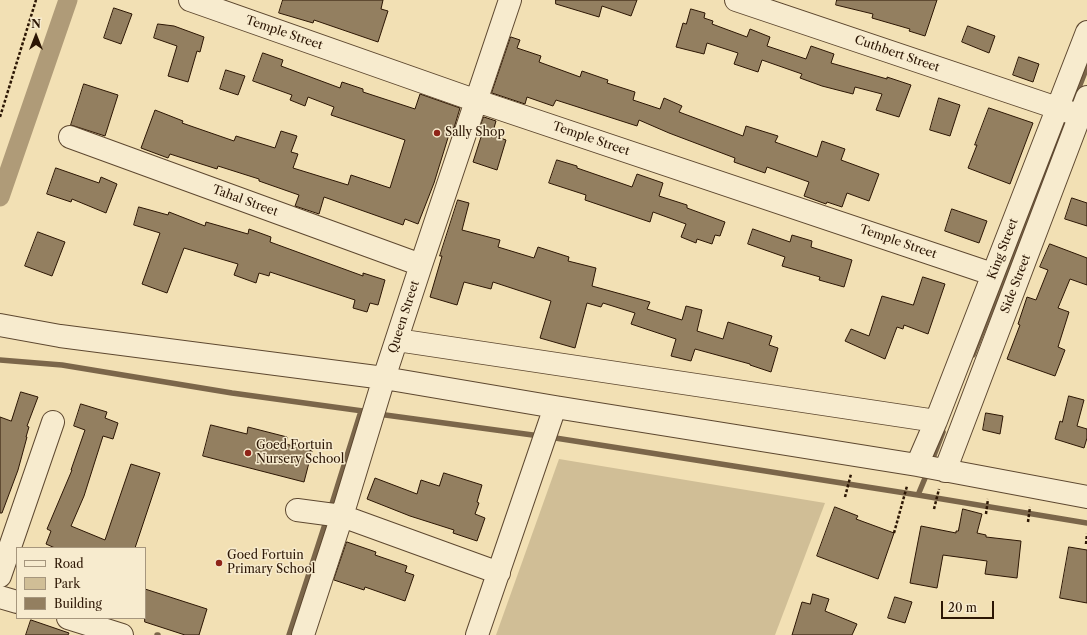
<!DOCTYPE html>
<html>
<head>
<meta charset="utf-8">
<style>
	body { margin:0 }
	#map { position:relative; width:1087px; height:635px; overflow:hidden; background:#f2e0b4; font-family:"Libre Caslon Text",serif }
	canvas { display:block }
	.legend { position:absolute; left:16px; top:547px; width:130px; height:72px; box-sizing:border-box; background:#f7ebce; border:1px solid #a6967d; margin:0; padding:5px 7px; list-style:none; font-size:12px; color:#2c1604 }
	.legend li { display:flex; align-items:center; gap:8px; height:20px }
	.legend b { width:20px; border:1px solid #a6967d }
	.north { position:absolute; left:16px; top:16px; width:40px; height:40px; -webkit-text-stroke:3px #f7ebce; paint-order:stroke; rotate:0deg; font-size:11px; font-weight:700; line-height:16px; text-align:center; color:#2c1604 }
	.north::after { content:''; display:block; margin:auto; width:14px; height:18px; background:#2c1604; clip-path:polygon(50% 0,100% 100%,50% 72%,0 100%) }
	.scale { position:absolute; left:941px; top:601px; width:53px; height:18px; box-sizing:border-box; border:2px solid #2c1604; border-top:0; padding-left:5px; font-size:12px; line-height:14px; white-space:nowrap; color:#2c1604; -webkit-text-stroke:3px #f7ebce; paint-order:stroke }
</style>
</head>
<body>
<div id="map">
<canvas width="1087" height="635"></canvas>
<ul class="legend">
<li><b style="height:5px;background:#f7ebce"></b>Road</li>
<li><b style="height:11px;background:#d0be96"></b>Park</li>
<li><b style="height:11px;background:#937f60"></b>Building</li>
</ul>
<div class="north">N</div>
<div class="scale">20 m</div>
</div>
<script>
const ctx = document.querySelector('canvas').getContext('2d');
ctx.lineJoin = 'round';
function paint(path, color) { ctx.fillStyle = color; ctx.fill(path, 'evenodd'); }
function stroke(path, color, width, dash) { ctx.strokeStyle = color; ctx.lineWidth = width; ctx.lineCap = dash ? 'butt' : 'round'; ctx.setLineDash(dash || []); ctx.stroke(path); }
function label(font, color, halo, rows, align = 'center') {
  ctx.font = font + ' "Libre Caslon Text",serif'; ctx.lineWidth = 3; ctx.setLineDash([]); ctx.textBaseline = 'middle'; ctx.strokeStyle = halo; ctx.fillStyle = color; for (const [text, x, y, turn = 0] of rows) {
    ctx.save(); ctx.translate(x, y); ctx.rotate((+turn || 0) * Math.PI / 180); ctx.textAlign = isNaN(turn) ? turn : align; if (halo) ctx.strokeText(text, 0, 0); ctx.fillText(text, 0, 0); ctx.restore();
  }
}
const green = new Path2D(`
	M559,459L825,503L775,635H496Z`);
const stream = new Path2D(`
	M1071,108L1087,67
	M973,355L1068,116
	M0,360L62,365L232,393L370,412
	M378,414L540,436
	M549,437L918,495L1087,523
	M931,463L943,432
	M918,495L928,471
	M330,510L361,411
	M157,635H158
	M289,635L327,518`);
const canal = new Path2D(`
	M0,197L68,0`);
const building = new Path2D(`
	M283,0H383L381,9L388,11L378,42L314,20L313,23L279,13Z
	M556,0H637L631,16L602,6L599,17L556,4Z
	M837,0H937L925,36L909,31L910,29L872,18L873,14L836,5Z
	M114,8L132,14L121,44L104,38Z
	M691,9L705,13L704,18L713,21L712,24L747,37L750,29L770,37L767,46L806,59L811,46L834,54L831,63L887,79V77L911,85L899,117L876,110L882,94L855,87L853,94L822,86L800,78L802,74L762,60L758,72L734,64L738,53L707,43L704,54L676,47L683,23L686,24Z
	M158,24L174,26L204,37L200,52L197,51L188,82L168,76L177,46L154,38Z
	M968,26L995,36L989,53L962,42Z
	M511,37L520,40L517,48L541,56L539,62L580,77L582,71L608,80L607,83L635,92L633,100L660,109L664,98L682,106L679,112L743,136L746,126L778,136L775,142L817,157L822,141L845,149L841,160L879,174L869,201L847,193L842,207L827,202L826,204L804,196L809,182L767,167L765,173L734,162L735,158L669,133L639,120L637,126L556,100L553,106L527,97L525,104L492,93Z
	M263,53L283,60L281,66L340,88L342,82L363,89V92L415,109L420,94L460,108L454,128H451L434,183L418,224L405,219L403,225L324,197L319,214L295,206L299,195L259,181V179L218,166L217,169L170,154L168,158L141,148L155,110L183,121L182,123L234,141L236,136L275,148L281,131L297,136L291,152L298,154L293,168L348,185L351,175L390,188L405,140L331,115L334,107L308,97L305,106L290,100L292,95L253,81Z
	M1019,57L1039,64L1033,82L1013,75Z
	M226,70L245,76L238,95L220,89Z
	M84,84L118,95L105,136L71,125Z
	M939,98L960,105L950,136L930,130Z
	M989,108L1033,123L1010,184L968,168L977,145H975Z
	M484,117L496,121L492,135L506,140L497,170L473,162L481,137L477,136Z
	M557,160L577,166V168L632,187L637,174L663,183L659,196L687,205V208L725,222L720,236L715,235L712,244L697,239L696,243L681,237L686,224L653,212L650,222L585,200L586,195L549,183Z
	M56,168L99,183L101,177L117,184L106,213L72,199L71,202L47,194Z
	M1072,198L1087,203V226L1065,219Z
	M458,200L469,203L462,230L500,240L498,247L534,258L538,247L569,257L568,261L596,268L592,286L650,302L647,309L682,320L686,306L702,310L697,331L723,339L728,322L772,336L769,345L778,348L771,372L750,365V364L695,349L691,361L671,356L676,339L631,324L635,313L603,303L601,307L587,303L575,348L540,338L551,301L493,282L491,289L464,282L457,305L430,297L442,256H440Z
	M139,207L168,215L169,212L205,226L206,222L248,234L249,229L271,237L270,242L363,276V273L385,280L378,305L370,303L367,312L353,308L355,300L270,272L269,276L259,273L256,283L234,275L238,264L184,248L167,293L142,284L160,233L134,225Z
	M952,209L987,221L979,243L945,231Z
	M753,229L790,242L792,235L812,241L811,247L852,260L844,287L819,280L820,277L782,266L785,257L748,244Z
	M38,232L65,242L52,276L25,266Z
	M1050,244L1087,258V285L1070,279L1058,308L1069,312L1058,347L1065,350L1055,376L1007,359L1020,325L1018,324L1027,297L1036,300L1048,270L1040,267Z
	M923,277L945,284L928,334L904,325L903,329L897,327L885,359L845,341L851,329L869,336L882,296L913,305Z
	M21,392L38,397L27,426L29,427L26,437H27L18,470L2,513H0V417L11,421Z
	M1069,396L1084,400L1077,426L1087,429V438L1084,448L1055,439L1060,421L1062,422Z
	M81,404L107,412L105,418L118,423L113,439L103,436L84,496L71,526L105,540L131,464L160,473L135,548H55L46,544L51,531L47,529L72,470H71L85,430L74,426Z
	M986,413L1003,416L1000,434L983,430Z
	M211,425L247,434L248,427L287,437L286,444L312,451L304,482L203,456Z
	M444,473L482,485L477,502L479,503L475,514L485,518L477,541L453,533L454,530L410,516L367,499L375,478L417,494L421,480L439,486Z
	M835,507L858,516L856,519L894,533L878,579L817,556Z
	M963,509L982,514L977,533L986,535V537L1021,541L1017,578L985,574L987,561L943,555L937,588L910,583L921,526L956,533V531H958Z
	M347,542L376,552L375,555L407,566L405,572L414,575L405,601L365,587L364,590L334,580Z
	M1069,547L1087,550V603L1060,598Z
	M145,589L207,609L199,635H185L145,622Z
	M813,594L829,599L825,611L857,624L852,635H792L802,602L810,604Z
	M895,597L912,602L905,623L888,618Z
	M31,620L69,633L68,635H26Z`);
const path = new Path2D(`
	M0,117L36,0
	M845,497L851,474
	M934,509L939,489
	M986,514L988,499
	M1028,522L1030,507
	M894,533L907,486
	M1086,544L1087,534`);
const minor = new Path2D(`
	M190,0L477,101L992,274
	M736,0L1072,113
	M70,137L421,265
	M0,325L60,336L384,378L555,407L917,465L1087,497
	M397,340L936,421
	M917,465L936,421L1087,32
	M945,471L1087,97
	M297,510L342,516L499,573
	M0,576L53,422
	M0,597L17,602
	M68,618L122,635
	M303,635L342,516L384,378L421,265L510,0
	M477,635L555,407`);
const markers = [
	[437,133,4,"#8f2418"],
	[248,453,4,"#8f2418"],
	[219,563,4,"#8f2418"]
];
const streetNames = [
	["Temple Street",284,33,19],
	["Cuthbert Street",897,54,19],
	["Temple Street",591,139,19],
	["Tahal Street",245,201,20],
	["Temple Street",898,242,19],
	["King Street",1003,249,-69],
	["Side Street",1016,284,-69],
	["Queen Street",404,317,-72]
];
const poiNames = [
	["Sally Shop",445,133],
	["Goed Fortuin",256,446],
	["Nursery School",256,460],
	["Goed Fortuin",227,556],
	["Primary School",227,570]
];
paint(green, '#d0be96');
stroke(stream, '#7b664a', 5.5);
stroke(canal, '#af9b78', 19);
paint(building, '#937f60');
stroke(building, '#2c1604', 1);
stroke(minor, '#5e4830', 24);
stroke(path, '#2c1604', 2.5, [3, 2]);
stroke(minor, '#f7ebce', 22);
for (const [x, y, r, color] of markers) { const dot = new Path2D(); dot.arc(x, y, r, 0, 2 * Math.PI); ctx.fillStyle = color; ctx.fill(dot); stroke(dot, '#f7ebce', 1.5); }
label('12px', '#2c1604', '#f7ebce', streetNames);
label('12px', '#2c1604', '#f7ebce', poiNames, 'left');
</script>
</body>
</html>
